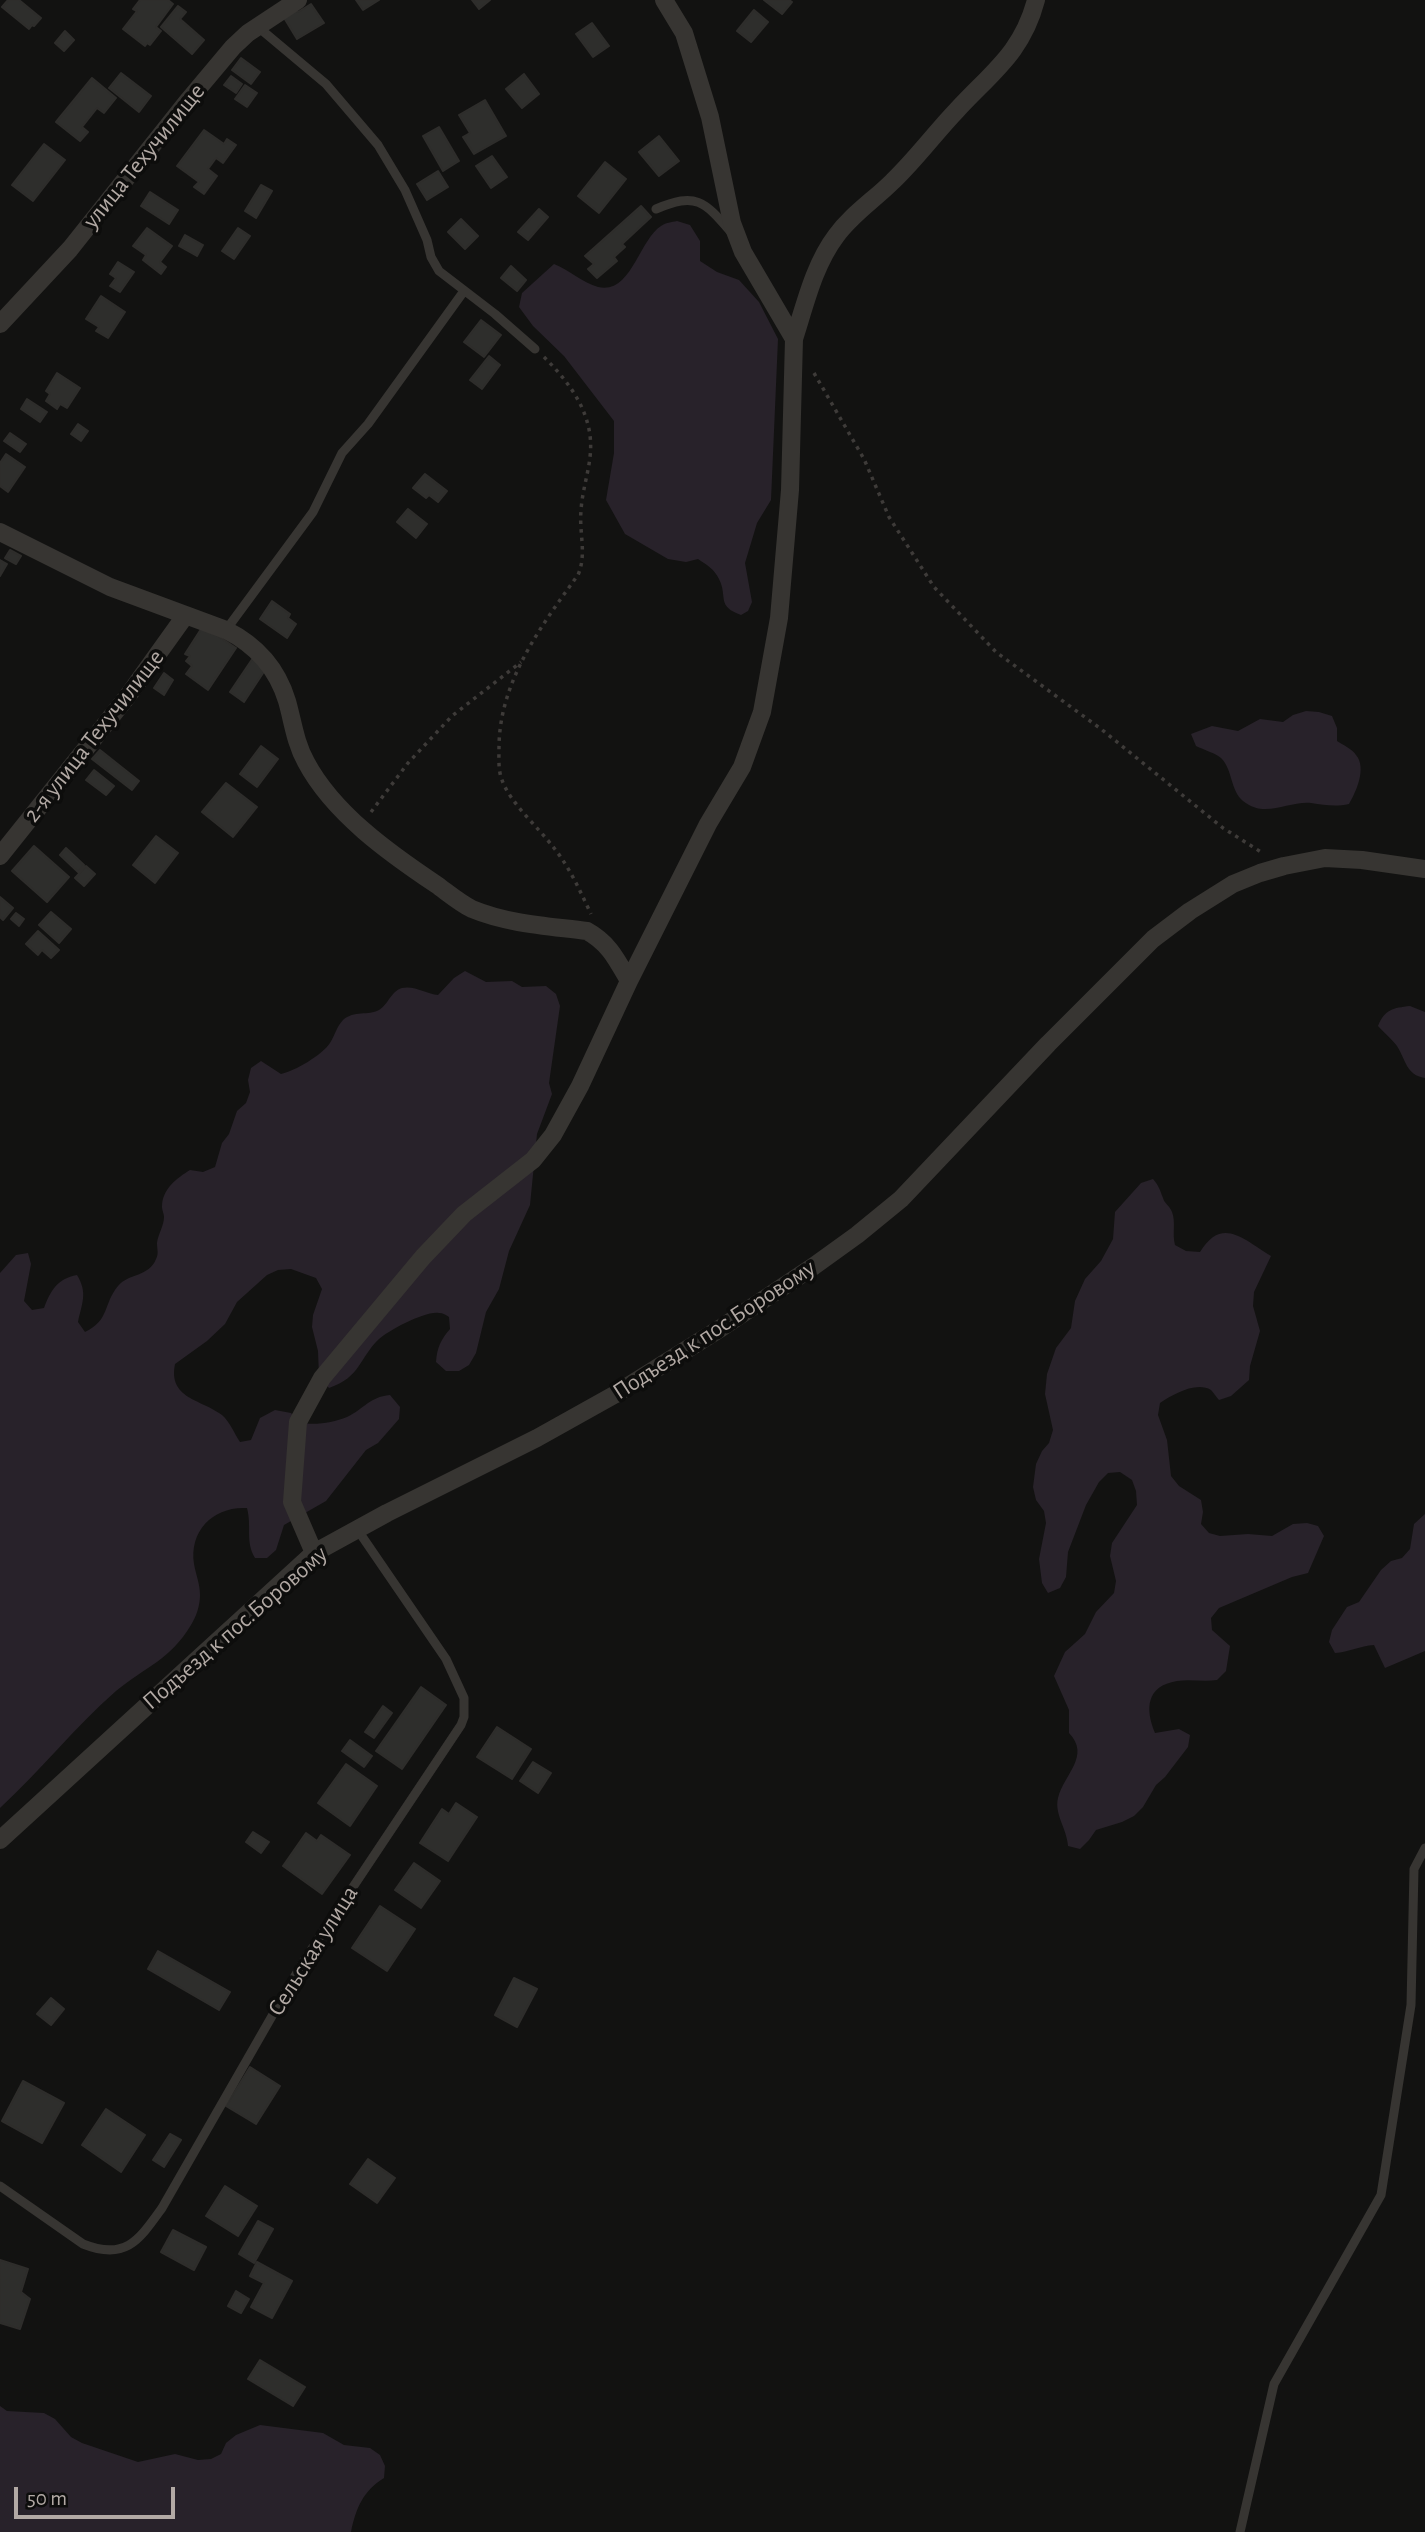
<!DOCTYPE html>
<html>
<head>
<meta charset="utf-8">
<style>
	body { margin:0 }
	#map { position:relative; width:1425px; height:2532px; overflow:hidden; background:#121211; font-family:"Alegreya Sans",sans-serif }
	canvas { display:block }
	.scale { position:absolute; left:14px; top:2487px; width:161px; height:32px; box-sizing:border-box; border:4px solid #b2a9a4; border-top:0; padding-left:9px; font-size:21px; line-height:24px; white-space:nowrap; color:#b2a9a4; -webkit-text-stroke:5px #0d0d0c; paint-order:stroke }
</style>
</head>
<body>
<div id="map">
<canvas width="1425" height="2532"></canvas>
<div class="scale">50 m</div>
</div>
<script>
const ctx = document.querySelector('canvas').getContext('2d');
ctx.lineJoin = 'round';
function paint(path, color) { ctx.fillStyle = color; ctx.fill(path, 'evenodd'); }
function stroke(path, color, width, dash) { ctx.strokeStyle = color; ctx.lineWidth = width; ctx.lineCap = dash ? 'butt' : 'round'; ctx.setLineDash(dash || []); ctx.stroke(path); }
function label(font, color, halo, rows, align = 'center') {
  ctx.font = font + ' "Alegreya Sans",sans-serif'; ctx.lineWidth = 7; ctx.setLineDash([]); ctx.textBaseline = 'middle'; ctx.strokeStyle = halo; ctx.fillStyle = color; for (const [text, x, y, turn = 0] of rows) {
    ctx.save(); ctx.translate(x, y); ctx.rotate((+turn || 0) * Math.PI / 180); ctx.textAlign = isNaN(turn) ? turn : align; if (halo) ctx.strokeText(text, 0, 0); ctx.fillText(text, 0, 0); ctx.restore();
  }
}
const green = new Path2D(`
	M677,221L690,225L700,241V261L717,272L739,280L759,302L778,339L771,500L757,523L745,563L752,602L748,611L741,615C716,606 728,597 719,579C714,569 707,565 698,559L686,562L668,559L625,534L606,500L614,453V421L564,356L533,326L519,307L522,293L554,264C569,270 583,283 598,287C631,295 639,240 661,226C665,223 672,222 677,221Z
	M1306,711L1319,712L1332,716L1337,728V741C1343,745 1352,749 1356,755C1367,768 1356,792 1349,804C1335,807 1325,805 1311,803C1288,801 1265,819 1243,801C1230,790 1233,770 1221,758C1215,753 1204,750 1196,746L1191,734L1212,726L1238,731L1260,719L1283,722L1293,715Z
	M465,971L486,982L512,981L522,987L546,986L556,994L560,1006L549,1083L552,1094L537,1134L530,1205L509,1251L499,1289L486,1312L476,1353L469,1365L459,1371H446L436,1362C437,1348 441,1339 450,1329L449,1317C446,1315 443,1313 439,1313C427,1310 389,1330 379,1339C359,1358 361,1377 329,1388L319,1376L318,1351L312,1327L313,1315L322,1289L316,1278L291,1269L278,1270L267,1275L237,1302L225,1324L207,1341L175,1364C168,1399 201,1399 222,1415C230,1422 234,1433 240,1442L251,1440L260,1418L275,1410L291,1413L298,1422C313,1426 332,1423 347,1417C364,1409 369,1397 390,1395L400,1407L399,1419L378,1443L366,1450L326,1501L284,1525L276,1550L267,1558H255C245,1541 252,1527 247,1508C214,1506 189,1530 194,1564C196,1575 200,1584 200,1595C200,1606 196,1617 191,1625C170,1660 145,1667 116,1691C75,1727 40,1771 0,1808V1273L16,1255L28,1253L31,1264L24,1301L32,1310L44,1308C51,1290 57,1279 77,1275C88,1293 82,1303 78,1322L85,1332C110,1320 103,1304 118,1286C129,1273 149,1277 156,1259C159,1253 157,1250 157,1243C158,1234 164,1226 164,1217C164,1214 162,1210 162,1207C162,1189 177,1178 190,1170L203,1172L215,1167L222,1143L229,1134L237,1111L246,1103L250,1092L248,1080L251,1068L261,1061L281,1074C295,1071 322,1055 330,1043C335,1035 337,1026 343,1020C354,1010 368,1016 379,1010C389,1004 390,992 402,988C414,985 427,994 438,995L454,978Z
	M1410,1006L1425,1012V1078C1406,1075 1406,1060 1397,1046C1392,1039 1384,1033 1378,1026C1385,1009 1393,1008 1410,1006Z
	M1153,1179C1159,1186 1160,1190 1163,1198C1164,1203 1170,1206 1172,1212C1176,1222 1172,1234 1175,1245L1186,1251L1200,1252C1222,1216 1243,1239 1271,1256L1254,1292L1253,1306L1260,1331L1250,1366L1249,1380L1231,1396L1219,1400C1216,1397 1214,1393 1211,1390C1196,1381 1172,1395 1160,1403L1158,1415L1167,1440L1171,1476L1179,1486L1201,1500L1203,1512L1201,1524L1209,1533L1220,1536L1248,1534L1272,1536L1293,1524L1307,1523L1318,1526L1324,1536L1308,1573L1292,1577L1219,1608L1211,1618L1212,1630L1230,1646L1226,1671L1217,1680C1204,1682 1190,1679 1177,1681C1146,1686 1145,1709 1155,1733L1179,1729L1190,1735L1188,1747L1165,1777L1156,1785L1143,1807L1134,1816L1122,1822L1096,1830L1089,1840L1080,1849L1068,1846C1067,1829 1054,1814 1058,1798C1064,1774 1091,1756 1069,1733V1710L1054,1676L1065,1652L1085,1634L1096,1612L1114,1593L1116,1581L1110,1556L1112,1543L1137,1505L1136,1491L1132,1480L1120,1472L1108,1473L1099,1482L1086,1505L1068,1552L1066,1577L1060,1588L1048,1593L1042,1583L1039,1559L1046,1523L1044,1511L1036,1500L1033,1487L1036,1464L1042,1451L1049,1443L1053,1430L1045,1394L1047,1374L1056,1348L1071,1328L1075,1301L1085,1279L1101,1261L1113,1239L1115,1212L1141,1183Z
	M1425,1514V1651L1385,1668L1374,1645C1360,1646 1349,1652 1335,1653L1329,1642L1332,1630L1347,1607L1359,1602L1381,1570L1391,1561L1402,1558L1410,1549L1414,1524Z
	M0,2406L7,2411L44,2413L55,2419L71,2437L82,2443L138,2462L175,2454L198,2460L211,2459L221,2454L226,2443L236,2435L260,2425L323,2433L344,2445L370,2448L380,2455L385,2466L384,2478C363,2491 356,2508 351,2532H0Z`);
const building = new Path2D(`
	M8,0H19L41,18L34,26L32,25L29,29L2,7Z
	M140,0H168L173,4L156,27L161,31L150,45L147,43L145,46L123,29L137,11L133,9Z
	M356,0H379L363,10Z
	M472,0H490L479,9Z
	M764,0H789L792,2L782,14Z
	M311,4L324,23L297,39L283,16L295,9L298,12Z
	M178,6L186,12L180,19L204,40L192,54L161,27Z
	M754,10L768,22L751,42L737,31Z
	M592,23L609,46L593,57L576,34Z
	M65,31L74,40L64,51L55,43Z
	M241,58L260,72L251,84L232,70Z
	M121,73L151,96L139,112L109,88Z
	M524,74L539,94L522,108L506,89Z
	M231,76L242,84L236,93L224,85Z
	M92,78L116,98L104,113L97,108L82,127L88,132L80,141L56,122Z
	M245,85L257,93L247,107L235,99Z
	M485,100L506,136L474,154L463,137L470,133L459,115Z
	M439,127L459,161L443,171L423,136Z
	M204,130L224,144L227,139L236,145L223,163L216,158L208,169L217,176L204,194L194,187L199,182L177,166Z
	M659,136L679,161L659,176L639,152Z
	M44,144L65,160L33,201L12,185Z
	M492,156L507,177L491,188L476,166Z
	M605,162L626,179L599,213L578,196Z
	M438,171L448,187L427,200L417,184Z
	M261,185L272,191L256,218L245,211Z
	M150,192L178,210L169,224L141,206Z
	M641,206L651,217L622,244L625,247L614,257L617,261L597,278L588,269L594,264L585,256Z
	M539,209L548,217L528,240L518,232Z
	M461,219L478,236L465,249L448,232Z
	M147,228L172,246L160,262L166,267L161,274L143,260L146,255L133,246Z
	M238,228L250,236L234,259L222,251Z
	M185,235L203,245L197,256L179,246Z
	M118,262L134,272L120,292L110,286L116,278L110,274Z
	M511,266L526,280L517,291L501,278Z
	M101,296L125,312L108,338L96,331L99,327L86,319Z
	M481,320L501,335L484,357L464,342Z
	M489,356L500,365L482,389L470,380Z
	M57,373L80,388L67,408L60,404L57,409L46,401L50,394L46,391Z
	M27,399L47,412L40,422L21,409Z
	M78,424L88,431L81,441L71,434Z
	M10,433L26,444L20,452L4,441Z
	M6,454L25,467L8,492L0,486V463Z
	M425,474L447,491L438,502L429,495L426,498L413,488Z
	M408,509L427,524L416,538L397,522Z
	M10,550L21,556L16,564L5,558Z
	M0,560L7,564L0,576Z
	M272,601L290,614L288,618L296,624L287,638L260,619Z
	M203,626L236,648L208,690L186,674L192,666L186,661L190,656L185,654Z
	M253,658L267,667L244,702L230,692Z
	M164,673L173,680L164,695L154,688Z
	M261,746L278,759L257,787L240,774Z
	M100,750L139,781L132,790L92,759Z
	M94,770L114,786L106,795L86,780Z
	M226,783L257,807L233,837L202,812Z
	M156,836L178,853L155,883L133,865Z
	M34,846L69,877L47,902L12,871Z
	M66,848L84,865L78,872L60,855Z
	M86,866L95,874L84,886L75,878Z
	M0,897L13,908L3,920L0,917Z
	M51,912L71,929L59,943L39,925Z
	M16,913L24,919L19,926L11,919Z
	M38,931L59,950L51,958L42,950L38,955L26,944Z
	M421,1687L446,1705L402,1769L376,1751Z
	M383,1706L392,1713L374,1738L365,1732Z
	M497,1727L531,1749L512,1779L477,1757Z
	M350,1740L372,1756L364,1767L342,1751Z
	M533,1762L551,1773L538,1793L520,1781Z
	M346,1764L377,1786L350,1826L318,1803Z
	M456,1803L477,1817L448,1861L420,1843L442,1809L449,1814Z
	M253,1832L269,1842L261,1853L246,1842Z
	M306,1833L317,1841L321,1835L350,1855L322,1894L283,1866Z
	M414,1863L440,1881L421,1908L395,1890Z
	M380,1906L415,1929L387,1971L352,1948Z
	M158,1951L230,1992L219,2010L148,1969Z
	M514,1978L537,1989L517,2027L495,2015Z
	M51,1998L64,2009L51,2025L37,2014Z
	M250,2067L280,2086L256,2124L226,2106Z
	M23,2081L64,2103L42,2143L2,2121Z
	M106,2109L145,2135L121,2172L82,2145Z
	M170,2134L181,2140L164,2167L153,2160Z
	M368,2159L395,2178L377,2203L350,2184Z
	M225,2186L257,2206L238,2236L206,2216Z
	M258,2221L273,2229L254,2263L239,2254Z
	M173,2230L206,2247L194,2270L161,2252Z
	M0,2260L28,2269L21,2292L30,2299L20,2329L0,2323Z
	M257,2262L292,2281L272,2318L251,2307L264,2283L250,2276Z
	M236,2291L249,2299L241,2313L228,2306Z
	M260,2360L305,2387L293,2406L248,2379Z`);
const path = new Path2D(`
	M544,357C571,384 595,416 590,457C588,475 582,492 581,511C579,533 587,554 578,575C541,626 499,682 499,748C499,758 498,770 502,780C510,803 539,828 554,848C570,868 580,891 591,914
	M814,373L864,459L889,517L934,587L996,652L1101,729L1223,828L1261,852
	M371,812L408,763L452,716L521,662`);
const lane = new Path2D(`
	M258,27L326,84L378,145L405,190L427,240L431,257L439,271L495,314L535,349
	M656,209C696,192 704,201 730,231
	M226,630L313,512L342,453L368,424L464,291
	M0,2186L83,2244C126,2261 139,2240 162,2208L303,1962L461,1725L464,1717V1698L446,1659L357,1529
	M1240,2532L1274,2384L1381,2195L1411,2005L1414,1869L1425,1848`);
const street = new Path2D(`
	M0,324L70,249L186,103L233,47L248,33L298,0
	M794,339C805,305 814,265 836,236C852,214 874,200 893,181C916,159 935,133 957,110C992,72 1022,53 1036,0
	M0,532L110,587L226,630C256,645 277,668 287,701C293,722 295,742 306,762C333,813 389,853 437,885C448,893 460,903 472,909C508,924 549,926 587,931C609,943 617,960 629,981
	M0,856L127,697L185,616
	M314,1553L292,1502L298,1422L322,1378L423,1257L464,1214L533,1160L553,1135L580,1086L629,981L708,824L742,767L762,712L779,618L790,490L794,339L743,252L732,223L710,117L684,33L664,0
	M0,1840L314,1553L387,1513L537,1438L614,1395L721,1328L814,1266L857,1235L901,1199L1048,1044L1153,939L1190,911L1233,884L1260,873L1284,866L1325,858L1362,860L1425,869`);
const streetNames = [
	["улица Техучилище",144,156,-51],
	["2-я улица Техучилище",94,736,-52],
	["Подъезд к пос.Боровому",714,1330,-33],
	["Подъезд к пос.Боровому",235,1628,-41],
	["Сельская улица",313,1951,-58]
];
paint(green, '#28222a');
paint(building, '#2e2e2c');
stroke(building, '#2e2d2b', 2);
stroke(path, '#3e3b39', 3.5, [3.5, 5]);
stroke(lane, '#373532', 9);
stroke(street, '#373532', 18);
label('24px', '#b2a9a4', '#0d0d0c', streetNames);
</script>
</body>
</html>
